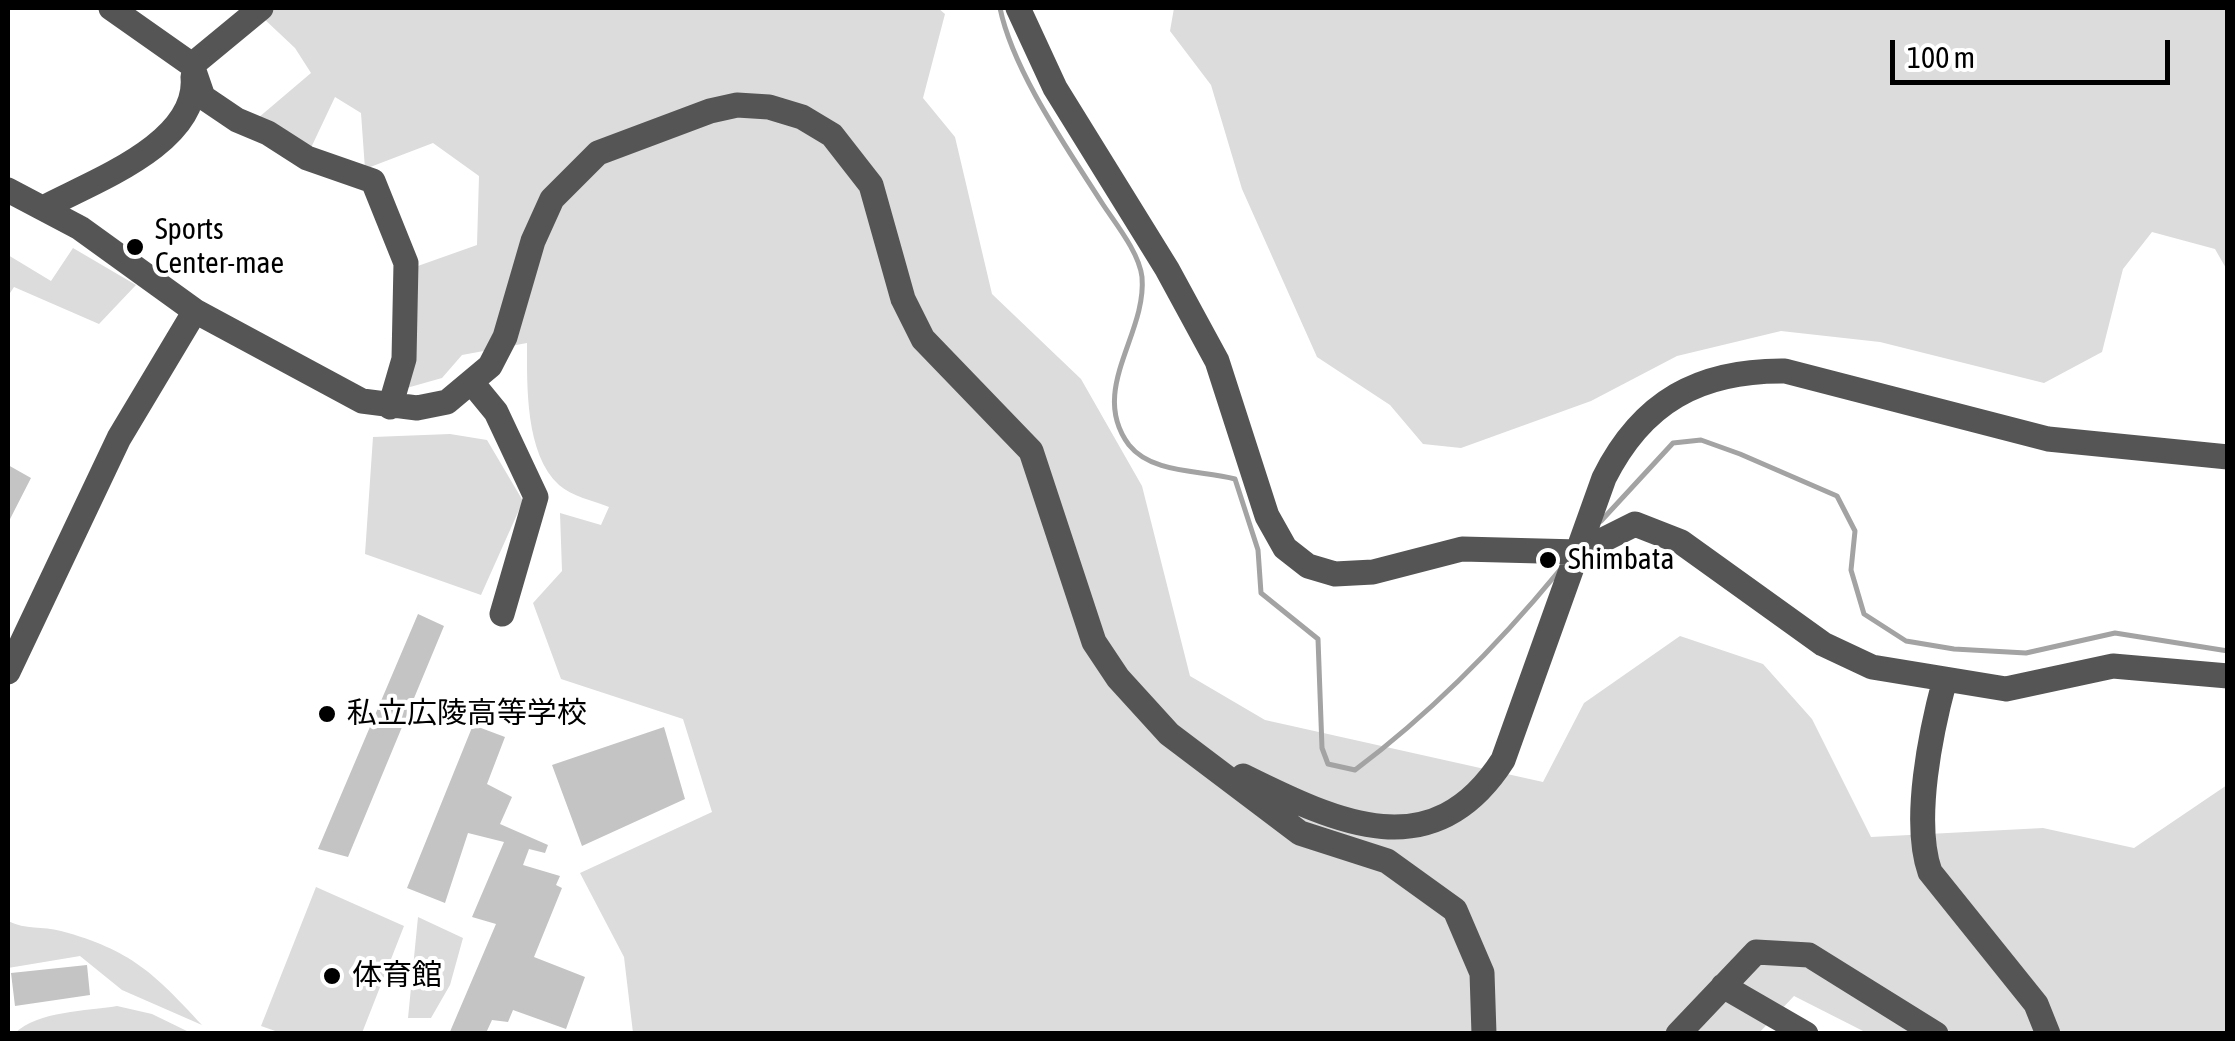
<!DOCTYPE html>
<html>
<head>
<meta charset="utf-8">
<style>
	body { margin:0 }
	#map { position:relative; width:2235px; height:1041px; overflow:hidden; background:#fff; font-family:"Asap Condensed",sans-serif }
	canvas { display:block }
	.frame { position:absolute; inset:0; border:10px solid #000; pointer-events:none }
	.scale { position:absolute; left:1890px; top:40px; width:280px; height:45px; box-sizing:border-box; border:5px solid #000; border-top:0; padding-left:12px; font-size:30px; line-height:35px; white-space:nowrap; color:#000; -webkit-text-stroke:8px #fff; paint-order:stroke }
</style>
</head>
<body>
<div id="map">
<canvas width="2235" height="1041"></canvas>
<div class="frame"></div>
<div class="scale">100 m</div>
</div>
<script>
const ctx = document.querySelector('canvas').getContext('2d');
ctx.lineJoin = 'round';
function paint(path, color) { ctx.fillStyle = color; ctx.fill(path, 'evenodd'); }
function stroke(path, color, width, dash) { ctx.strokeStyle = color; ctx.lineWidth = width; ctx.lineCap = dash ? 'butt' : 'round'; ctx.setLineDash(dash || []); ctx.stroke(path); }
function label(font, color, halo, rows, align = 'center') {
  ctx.font = font + ' "Asap Condensed","Noto Sans JP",sans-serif'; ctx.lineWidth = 8; ctx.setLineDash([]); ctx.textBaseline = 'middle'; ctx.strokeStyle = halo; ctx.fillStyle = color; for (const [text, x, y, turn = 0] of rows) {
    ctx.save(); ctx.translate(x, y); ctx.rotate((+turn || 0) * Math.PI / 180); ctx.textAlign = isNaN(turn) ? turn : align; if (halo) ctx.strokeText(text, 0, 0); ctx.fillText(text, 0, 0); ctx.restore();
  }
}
const green = new Path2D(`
	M271,8H938L945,14L923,98L955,137L992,294L1081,379L1142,486L1190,676L1265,720L1543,782L1584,703L1680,636L1763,664L1812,719L1871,837L2043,828L2134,848L2227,785V1033H1867L1794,996L1758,1034L633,1033L624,957L580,873L712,812L683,719L561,679L533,603L562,571L560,513L601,525L609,507C594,501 571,496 559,485C525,454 527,385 527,343L462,355L442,378L403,389L415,267L477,245L479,176L433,143L365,169L361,113L335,97L309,152L258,118L311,73L295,48L262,17Z
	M1174,8H2227V270L2215,249L2152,232L2123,269L2102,352L2044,383L1880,342L1781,331L1677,356L1591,401L1461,448L1423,444L1390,405L1317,357L1242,189L1211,85L1170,31Z
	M73,248L136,285L99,324L14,287L8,296V255L51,281Z
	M450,434L487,440L523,501L481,595L365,554L373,437Z
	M316,887L404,926L362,1033H281L261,1026Z
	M418,917L463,938L450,985L431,1018H408Z
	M8,921C26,930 42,926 61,931C131,950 154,973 202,1025L122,990L80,956L8,968Z
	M117,1006L152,1014L191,1033H15C38,1011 87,1011 117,1006Z`);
const stream = new Path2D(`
	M1000,8C1013,71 1067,148 1102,203C1115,223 1139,252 1142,277C1147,335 1088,390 1129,445C1152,474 1201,470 1235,479L1258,550L1261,593L1318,639L1322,748L1328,764L1355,770C1431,713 1498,645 1559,571
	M1601,521L1673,443L1701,440L1740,454L1837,496L1855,531L1851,570L1864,614L1906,641L1954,649L2026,653L2115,633L2228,651`);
const building = new Path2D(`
	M8,465L31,478L8,523Z
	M418,614L444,626L348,857L318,849Z
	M473,725L505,737L487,784L512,797L500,824L548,845L545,853L529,849L523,865L560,876L556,885L562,888L534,957L585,977L566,1029L513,1010L508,1022L492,1020L486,1033L449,1034L496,924L472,917L504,842L468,833L445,903L407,888Z
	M664,727L685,799L582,846L552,765Z
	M87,965L90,995L15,1006L11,973Z`);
const minor = new Path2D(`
	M111,8L192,65L203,97L237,120L268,133L307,158L373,181L406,263L404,359L390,407
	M1018,8L1055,88L1167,269L1217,361L1267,516L1285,548L1308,566L1335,574L1373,572L1462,549L1579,552L1635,524L1681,542L1823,644L1872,667L2006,689L2113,666L2228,676
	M192,65L261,8
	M8,190L80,228L195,311L362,401L417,408L447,402L490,366L505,337L533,241L552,199L598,153L710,111L737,105L769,107L802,117L832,135L871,185L903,299L923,339L1031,451L1094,642L1118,678L1169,734L1300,833L1387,861L1455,910L1482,973L1484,1034
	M45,207C94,181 199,143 193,77
	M473,384L496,412L536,497L502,614
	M8,672L119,438L195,311
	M1945,679C1931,731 1912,821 1930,872L2036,1004L2048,1034
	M1243,776C1338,823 1433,869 1503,760L1604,478C1642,402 1699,370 1785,371L2048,439L2228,457
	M1723,986L1806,1034
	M1678,1034L1756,952L1809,955L1936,1034`);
const markers = [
	[135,247,10,"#000"],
	[1548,560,10,"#000"],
	[327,714,10,"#000"],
	[332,976,10,"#000"]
];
const poiNames = [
	["Sports",155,230],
	["Center-mae",155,264],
	["Shimbata",1568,560],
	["私立広陵高等学校",347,714],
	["体育館",352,976]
];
paint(green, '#dcdcdc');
stroke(stream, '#a3a3a3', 5);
paint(building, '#c4c4c4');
stroke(minor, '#555', 25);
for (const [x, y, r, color] of markers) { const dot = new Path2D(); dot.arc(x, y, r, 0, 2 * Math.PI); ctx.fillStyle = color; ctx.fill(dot); stroke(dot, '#fff', 4); }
label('30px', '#000', '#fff', poiNames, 'left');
</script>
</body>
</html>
